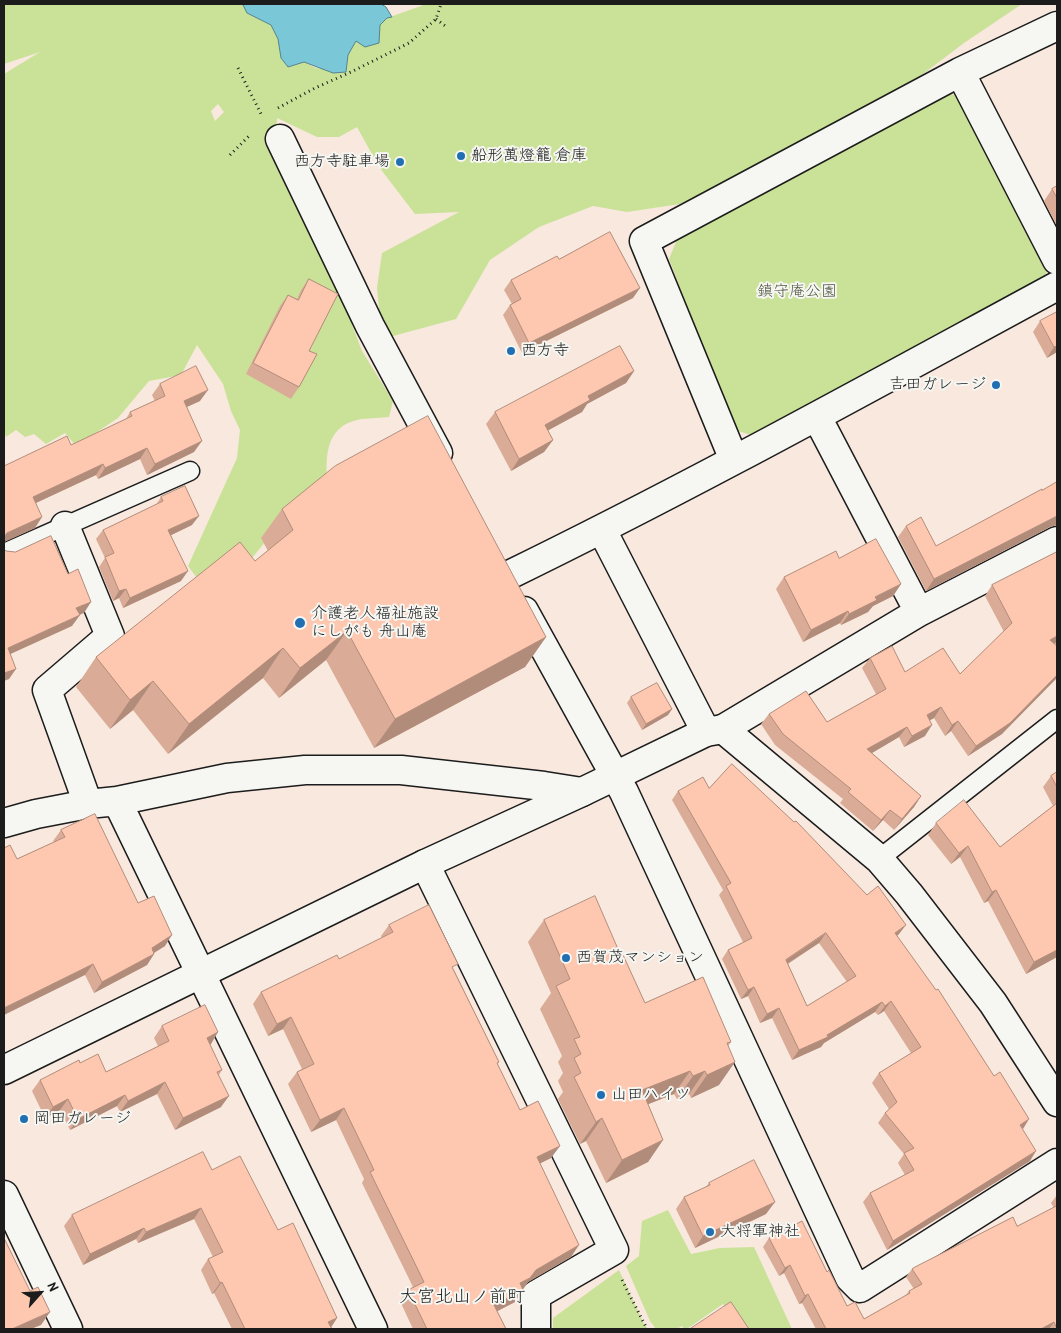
<!DOCTYPE html>
<html>
<head>
<meta charset="utf-8">
<style>
	body { margin:0 }
	#map { position:relative; width:1061px; height:1333px; overflow:hidden; background:#f8e8de; font-family:"Patrick Hand",sans-serif }
	canvas { display:block }
	.frame { position:absolute; inset:0; border:5px solid #1c1c1c; pointer-events:none }
	.north { position:absolute; left:15px; top:1268px; width:50px; height:50px; -webkit-text-stroke:4px #f6f6f2; paint-order:stroke; rotate:64deg; font-size:14px; font-weight:700; line-height:20px; text-align:center; color:#1c1c1c }
	.north::after { content:''; display:block; margin:auto; width:18px; height:22px; background:#1c1c1c; clip-path:polygon(50% 0,100% 100%,50% 72%,0 100%) }
</style>
</head>
<body>
<div id="map">
<canvas width="1061" height="1333"></canvas>
<div class="frame"></div>
<div class="north">N</div>
</div>
<script>
const ctx = document.querySelector('canvas').getContext('2d');
ctx.lineJoin = 'round';
function paint(path, color) { ctx.fillStyle = color; ctx.fill(path, 'evenodd'); }
function stroke(path, color, width, dash) { ctx.strokeStyle = color; ctx.lineWidth = width; ctx.lineCap = dash ? 'butt' : 'round'; ctx.setLineDash(dash || []); ctx.stroke(path); }
function label(font, color, halo, rows, align = 'center') {
  ctx.font = font + ' "Patrick Hand","Klee One",sans-serif'; ctx.lineWidth = 4; ctx.setLineDash([]); ctx.textBaseline = 'middle'; ctx.strokeStyle = halo; ctx.fillStyle = color; for (const [text, x, y, turn = 0] of rows) {
    ctx.save(); ctx.translate(x, y); ctx.rotate((+turn || 0) * Math.PI / 180); ctx.textAlign = isNaN(turn) ? turn : align; if (halo) ctx.strokeText(text, 0, 0); ctx.fillText(text, 0, 0); ctx.restore();
  }
}
const green = new Path2D(`
	M4,4H245L244,5L247,13L271,25L278,39L281,58L288,67L304,62L316,68L346,72L348,55L356,41L378,44L380,25L387,18L421,6L423,4H1022L964,43L894,96L835,128L680,204L627,212L593,206L539,227L490,260L456,319L382,339L377,288L382,253L459,212L415,214L379,167L357,127L339,137H317L277,118L276,139L357,298L352,325L362,351L393,401L389,417C380,418 371,418 362,419C317,426 327,471 329,504L275,530L243,569L197,578L188,566L237,458L240,430L231,411L223,384L197,345L181,375L149,381L118,418L76,446L65,433L46,444L34,434L25,437L16,430L6,437L4,431V74L40,52L4,64ZM218,104L224,112L215,121L211,111Z
	M945,94L962,95L1050,257L1046,275L751,435L735,430L669,259L678,237Z
	M668,1210L691,1254L720,1248L754,1247L792,1329H740L723,1304L687,1329H684L682,1326L677,1329H656L650,1321L626,1266L639,1256L642,1221Z
	M619,1270L644,1324L648,1329H553V1318Z`);
const water = new Path2D(`
	M245,4H381L386,7L392,17L387,18L380,25L379,43L365,47L356,41L348,55L346,72L333,73L304,62L288,67L281,58L278,39L271,25L247,13L243,5Z`);
const path = new Path2D(`
	M436,19L448,28
	M238,68L262,116
	M278,108L315,88L351,72L409,43L436,19L441,4
	M230,155L249,136
	M622,1280L647,1329`);
const lane = new Path2D(`
	M4,553L190,471
	M879,859L1057,719`);
const street = new Path2D(`
	M960,72L1057,260
	M280,139L370,326L438,453
	M817,417L919,612
	M734,460L644,241L960,72L1057,26
	M65,526L110,636L47,690L88,804
	M602,530L706,732
	M505,577C692,486 874,385 1057,286
	M524,611L624,792L850,1278L860,1288L1057,1163
	M723,729L919,612L1057,541
	M117,801L373,1329
	M4,823L36,814L88,804L117,801L227,778L305,770H401L544,786L582,792
	M425,864L614,1250L536,1295V1329
	M4,1195L68,1329`);
const secondary = new Path2D(`
	M4,1070L425,864L582,792L706,732L723,729L879,859L909,894L993,1003L1057,1102`);
const wall = new Path2D(`
	M1057,186V226L1044,201L1052,189Z
	M559,259L633,298L522,353L503,315L510,305L512,304L504,290L511,280Z
	M309,279V351L299,387L291,399L246,374L280,306L288,295L297,299L301,290Z
	M1040,321L1057,352L1047,358L1033,332Z
	M634,371L626,383L587,404L582,412L548,430L553,440L544,452L511,471L486,424L495,412Z
	M160,384L200,401L186,407L194,452L147,475L140,459L98,479L96,475L36,503L35,528L4,542V466L71,445L126,419L130,412L155,401L152,395Z
	M161,497L192,525L171,535L181,581L123,608L119,598L113,601L99,567L105,558L96,539L103,530L156,505Z
	M282,509L546,637L525,667L374,748L326,660L279,698L263,678L168,754L133,710L110,729L76,687L96,657L255,561L268,551L261,538Z
	M906,526L936,546L1050,527L926,591L898,537Z
	M1057,552V642L1055,644L1002,734L968,756L951,731L945,736L934,718L930,720L925,736L904,747L899,737L872,753L921,796L914,807L894,830L883,820L873,831L840,803L843,799L775,745L761,724L769,714L827,722L876,694L862,668L870,658L905,672L960,674L1004,632L985,596L992,585Z
	M839,558L901,584L893,596L873,606L868,612L841,625L840,623L803,642L776,589L784,577Z
	M631,697L672,709L668,715L642,730L627,703Z
	M1057,772V957L1026,974L988,901L984,903L960,857L951,864L928,835L936,823L1000,847L1053,806L1043,787L1051,776Z
	M709,788L899,934L897,936L1022,1129L1030,1161L887,1250L863,1202L870,1193L905,1175L898,1163L904,1154L878,1123L885,1113L889,1109L872,1083L879,1073L911,1053L884,1011L878,1015L875,1012L824,1043L821,1047L792,1060L772,1018L760,1023L748,996L741,999L722,959L728,950L743,942L719,895L723,890L672,800L678,791ZM819,943L847,982L807,1006L788,964Z
	M61,830L138,903L165,946L154,953V954L147,965L94,993L85,975L17,859L54,842L53,841Z
	M544,920L621,956L645,1003L731,1042L728,1046L719,1085L691,1098L689,1094L677,1099L674,1094L648,1104L663,1140L648,1162L606,1183L586,1141L580,1144L558,1099L563,1092L558,1081L563,1073L558,1062L562,1056L540,1009L551,993L528,942Z
	M389,925L454,970L499,1062L497,1064L520,1110L551,1158L540,1163L571,1257L528,1282L515,1302L497,1311L506,1329H413L400,1301L408,1290L413,1287L362,1183L364,1179L336,1120L311,1132L288,1084L297,1072L302,1069L283,1029L268,1036L253,1004L261,992L339,959L382,938L381,936Z
	M162,1026L218,1032L210,1044L222,1070L219,1075L221,1107L175,1130L157,1094L120,1112L117,1106L70,1130L60,1110L45,1118L32,1091L40,1080L80,1063L106,1072L158,1046L154,1038Z
	M212,1170L278,1230L337,1318L331,1327L332,1329H232L214,1293L212,1294L201,1270L208,1259L213,1257L194,1219L138,1243L136,1239L83,1265L64,1226L72,1215Z
	M709,1183L766,1214L695,1248L676,1209L684,1197L706,1187Z
	M1057,1195V1329H816L802,1303L799,1304L784,1273L779,1276L763,1247L769,1238L827,1272L847,1306L864,1319L906,1295L909,1291L914,1289L906,1277L912,1269L1017,1226L1054,1208L1051,1203Z`);
const shadedWall = new Path2D(`
	M640,288L633,298L522,353L529,343Z
	M1057,346V352L1047,358L1054,347Z
	M634,371L626,383L587,404L582,412L536,437L545,425L588,396Z
	M208,390L200,401L176,412L184,401Z
	M553,440L544,452L511,471L519,459Z
	M202,441L194,452L147,475L155,464Z
	M147,448L140,459L98,479L105,468Z
	M103,464L96,475L25,508L33,497Z
	M199,516L192,525L161,540L168,530Z
	M1057,516V525L1050,527L926,591L934,579Z
	M42,517L35,528L4,542V537L7,533Z
	M188,571L181,581L123,608L130,598Z
	M901,584L893,596L873,606L868,612L841,625L849,614L875,597Z
	M126,589L119,598L113,601L119,591Z
	M91,602L84,613L69,619L76,608Z
	M848,611L840,623L803,642L811,630Z
	M80,615L72,626L4,657L8,648Z
	M347,631L326,660L279,698L300,668Z
	M1057,636V642L1043,651L1050,640Z
	M546,637L525,667L374,748L395,719Z
	M283,648L263,678L168,754L189,724Z
	M16,669L9,679L4,681V673Z
	M1057,675V678L1002,734L968,756L976,746Z
	M153,681L133,710L110,729L130,700Z
	M941,707L934,718L920,726L927,715Z
	M672,709L668,715L642,730L646,724Z
	M958,721L951,731L945,736L952,725Z
	M932,725L925,736L904,747L912,736Z
	M907,727L899,737L860,760L867,749Z
	M921,796L914,807L894,830L902,819Z
	M890,810L883,820L873,831L881,820Z
	M968,846L960,857L951,864L959,853Z
	M996,890L988,901L984,903L992,892Z
	M906,925L899,934L888,942L895,933Z
	M826,933L819,943L779,969L786,960Z
	M172,935L165,946L144,959L152,948Z
	M1057,950V957L1026,974L1034,962Z
	M154,954L147,965L94,993L102,982Z
	M93,964L85,975L4,1015V1008Z
	M754,987L748,996L741,999L748,990Z
	M891,1001L884,1011L878,1015L885,1006Z
	M882,1002L875,1012L824,1043L821,1047L792,1060L799,1050L827,1035Z
	M779,1008L772,1018L760,1023L767,1014Z
	M291,1017L283,1029L268,1036L277,1024Z
	M218,1032L211,1044L199,1049L207,1038Z
	M735,1062L719,1085L691,1098L707,1075Z
	M690,1071L674,1094L626,1113L642,1090Z
	M705,1071L689,1094L677,1099L693,1076Z
	M165,1082L157,1094L120,1112L128,1101Z
	M125,1095L117,1106L70,1130L78,1119Z
	M229,1096L221,1107L175,1130L183,1118Z
	M68,1099L60,1110L45,1118L53,1107Z
	M344,1108L336,1120L311,1132L320,1120Z
	M602,1118L586,1141L580,1144L596,1122Z
	M1029,1119L1023,1129L1020,1125Z
	M663,1140L648,1162L606,1183L622,1160Z
	M560,1146L551,1158L529,1169L537,1157Z
	M1036,1151L1030,1161L887,1250L893,1241Z
	M775,1202L766,1214L695,1248L703,1236Z
	M201,1208L194,1219L138,1243L146,1232Z
	M144,1228L136,1239L83,1265L90,1254Z
	M579,1245L571,1257L528,1282L522,1290L520,1283L536,1270Z
	M790,1265L784,1273L779,1276L785,1268Z
	M222,1282L214,1293L212,1294L220,1283Z
	M523,1290L515,1302L486,1317L494,1305Z
	M808,1294L802,1303L799,1304L805,1296Z
	M50,1312L41,1325L31,1329H12Z
	M337,1318L330,1329L328,1322Z
	M1054,1322L1049,1329H1041Z`);
const building = new Path2D(`
	M1057,186V198L1052,189Z
	M610,232L640,288L529,343L510,305L521,299L511,280L557,256L559,259Z
	M309,279L338,294L309,351L317,354L299,387L253,363L288,295L298,300Z
	M1057,312V346L1054,347L1040,321Z
	M620,346L634,371L588,396L590,400L545,425L553,440L519,459L495,412Z
	M196,366L208,390L184,401L202,441L155,464L147,448L105,468L103,464L33,497L42,517L7,533L4,537V466L67,436L71,445L132,416L130,412L165,396L160,384Z
	M428,416L546,637L395,719L347,631L300,668L283,648L189,724L153,681L130,700L96,657L240,542L255,561L293,530L282,509L335,466Z
	M1057,482V516L934,579L906,526L921,517L936,546L1042,489V490Z
	M185,486L199,516L168,530L188,571L130,598L126,589L119,591L105,557L114,553L103,530L163,501L161,497Z
	M51,536L68,574L78,569L91,602L76,608L80,615L8,648L16,669L4,673V549L6,551L15,552Z
	M876,539L901,584L875,597L877,600L849,614L848,611L811,630L784,577L836,551L839,558Z
	M1057,552V636L1050,640L1057,646V675L1010,723L976,746L958,721L952,725L941,707L927,715L932,725L912,736L907,727L867,749L921,796L902,819L890,810L881,820L848,792L851,789L783,734L769,714L806,691L827,722L886,689L870,658L892,646L905,672L943,648L960,674L1012,623L992,585Z
	M657,683L672,709L646,724L631,697Z
	M732,764L794,822L796,821L867,895L878,886L906,925L895,933L936,990L938,989L994,1076L1000,1072L1029,1119L1020,1125L1036,1151L893,1241L870,1193L914,1170L904,1153L914,1148L885,1113L897,1102L879,1073L921,1047L891,1001L885,1006L882,1002L827,1035L828,1037L799,1050L779,1008L767,1014L754,987L748,990L728,950L752,938L726,886L731,883L678,791L703,777L709,788ZM826,933L856,976L807,1006L786,960Z
	M1057,772V787L1051,776Z
	M964,800L1000,847L1057,803V950L1034,962L996,890L992,892L968,846L959,853L936,823Z
	M95,814L138,903L154,896L172,935L152,948L154,954L102,982L93,964L4,1008V848L10,845L17,859L65,837L61,830Z
	M595,896L621,956L623,955L645,1003L703,977L731,1042L727,1043L735,1062L707,1075L705,1071L693,1076L690,1071L642,1090L663,1140L622,1160L602,1118L596,1122L574,1077L581,1073L574,1058L581,1054L574,1039L580,1037L556,986L570,979L544,920Z
	M429,905L458,964L452,967L499,1062L497,1063L520,1110L538,1101L560,1146L537,1157L579,1245L536,1270L530,1278L520,1283L523,1290L494,1305L506,1329H427L408,1290L424,1282L370,1172L374,1170L344,1108L320,1120L297,1072L314,1064L291,1017L277,1024L261,992L337,955L339,959L393,932L389,925Z
	M205,1005L218,1032L207,1038L222,1070L217,1072L229,1096L183,1118L165,1082L128,1101L125,1095L78,1119L68,1099L53,1107L40,1080L79,1060L80,1063L98,1054L106,1072L169,1041L162,1026Z
	M203,1152L212,1170L240,1156L278,1230L293,1223L337,1318L328,1322L332,1329H245L222,1282L220,1283L208,1259L223,1252L201,1208L146,1232L144,1228L90,1254L72,1215Z
	M754,1160L775,1202L703,1236L684,1197L710,1185L709,1183Z
	M1057,1206V1329L1054,1322L1041,1329H826L808,1294L805,1296L790,1265L785,1268L769,1238L802,1221L827,1272L829,1270L847,1306L855,1302L864,1319L910,1293L909,1291L922,1284L912,1269L915,1267L1013,1217L1017,1226Z
	M4,1238L30,1291L38,1287L50,1312L12,1329H4Z
	M731,1302L749,1329H690Z`);
const markers = [
	[461,156,5,"#1f6fb2"],
	[400,162,5,"#1f6fb2"],
	[511,351,5,"#1f6fb2"],
	[996,385,5,"#1f6fb2"],
	[300,623,6,"#1f6fb2"],
	[566,958,5,"#1f6fb2"],
	[601,1095,5,"#1f6fb2"],
	[24,1119,5,"#1f6fb2"],
	[710,1232,5,"#1f6fb2"]
];
const poiNames = [
	["船形萬燈籠 倉庫",471,156],
	["西方寺駐車場",390,162,"right"],
	["西方寺",521,351],
	["吉田ガレージ",986,385,"right"],
	["介護老人福祉施設",311,614],
	["にしがも 舟山庵",311,632],
	["西賀茂マンション",576,958],
	["山田ハイツ",611,1095],
	["岡田ガレージ",34,1119],
	["大将軍神社",720,1232]
];
const parkNames = [
	["鎮守庵公園",797,292]
];
const neighbourhoodNames = [
	["大宮北山ノ前町",462,1297]
];
paint(green, '#cae298');
paint(water, '#79c7d7');
stroke(water, '#54838c', 1);
stroke(lane, '#1c1c1c', 21);
stroke(street, '#1c1c1c', 31);
stroke(secondary, '#1c1c1c', 31);
stroke(path, '#1c1c1c', 3, [1, 4]);
stroke(lane, '#f6f6f2', 18);
stroke(street, '#f6f6f2', 28);
stroke(secondary, '#f6f6f2', 28);
paint(wall, '#daac97');
paint(shadedWall, '#b28c7b');
paint(building, '#fec8b0');
stroke(building, '#b28c7b', 1);
for (const [x, y, r, color] of markers) { const dot = new Path2D(); dot.arc(x, y, r, 0, 2 * Math.PI); ctx.fillStyle = color; ctx.fill(dot); stroke(dot, '#f6f6f2', 2); }
label('16px', '#1c1c1c', '#f6f6f2', poiNames, 'left');
label('16px', '#505741', '#f6f6f2', parkNames);
label('18px', '#1c1c1c', '#f6f6f2', neighbourhoodNames);
</script>
</body>
</html>
